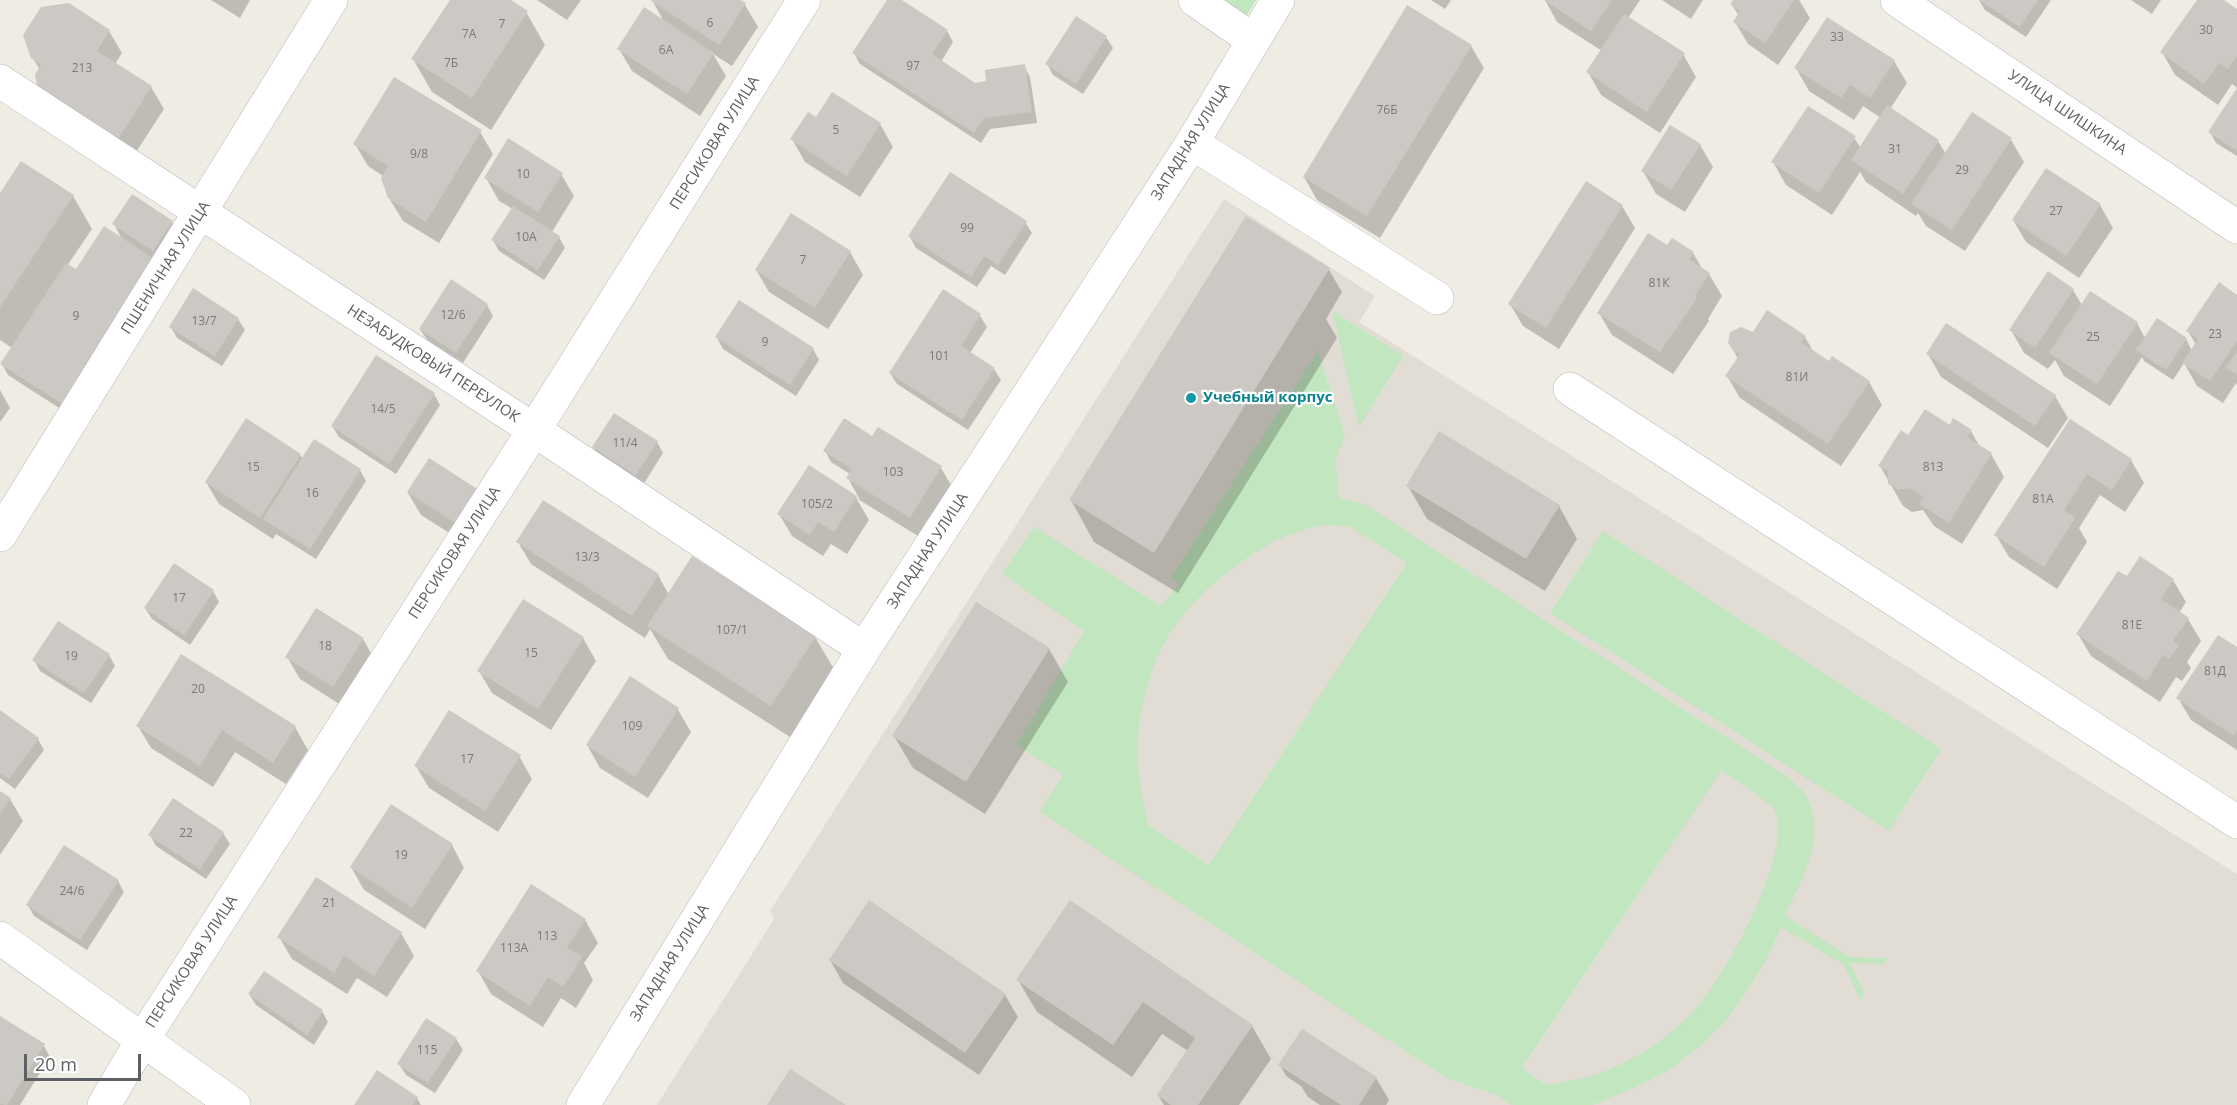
<!DOCTYPE html>
<html>
<head>
<meta charset="utf-8">
<style>
	body { margin:0 }
	#map { position:relative; width:2237px; height:1105px; overflow:hidden; background:#efece4; font-family:"Open Sans",sans-serif }
	canvas { display:block }
	.scale { position:absolute; left:24px; top:1054px; width:117px; height:27px; box-sizing:border-box; border:3px solid #5c6065; border-top:0; padding-left:8px; font-size:18px; line-height:21px; white-space:nowrap; color:#5c6065; -webkit-text-stroke:4px #fff; paint-order:stroke }
</style>
</head>
<body>
<div id="map">
<canvas width="2237" height="1105"></canvas>
<div class="scale">20 m</div>
</div>
<script>
const ctx = document.querySelector('canvas').getContext('2d');
ctx.lineJoin = 'round';
function paint(path, color) { ctx.fillStyle = color; ctx.fill(path, 'evenodd'); }
function stroke(path, color, width, dash) { ctx.strokeStyle = color; ctx.lineWidth = width; ctx.lineCap = dash ? 'butt' : 'round'; ctx.setLineDash(dash || []); ctx.stroke(path); }
function label(font, color, halo, rows, align = 'center') {
  ctx.font = font + ' "Open Sans",sans-serif'; ctx.lineWidth = 4.5; ctx.setLineDash([]); ctx.textBaseline = 'middle'; ctx.strokeStyle = halo; ctx.fillStyle = color; for (const [text, x, y, turn = 0] of rows) {
    ctx.save(); ctx.translate(x, y); ctx.rotate((+turn || 0) * Math.PI / 180); ctx.textAlign = isNaN(turn) ? turn : align; if (halo) ctx.strokeText(text, 0, 0); ctx.fillText(text, 0, 0); ctx.restore();
  }
}
const education = new Path2D(`
	M1224,199L1375,296L1359,322L2237,874V1105H657L774,919L770,911Z`);
const green = new Path2D(`
	M1178,0H1256L1233,38Z
	M1332,310L1403,356L1359,427Z
	M1318,351L1345,436L1336,458L1338,498L1364,504L1788,777C1793,782 1800,787 1804,793C1830,832 1802,879 1785,916L1849,957L1888,958L1884,964L1850,963L1864,993L1860,1000L1844,965L1781,927L1767,958L1749,988L1727,1019L1701,1045L1667,1071L1627,1091L1592,1105H1512L1494,1094L1446,1078L1040,812L1063,775L1017,745L1084,631L1002,574L1034,527L1161,606L1180,584L1171,578ZM1330,525L1350,527L1407,563L1209,865L1148,825C1141,793 1134,759 1139,726C1143,698 1151,668 1164,643C1190,596 1251,546 1303,530C1311,527 1321,526 1330,525ZM1721,771C1730,777 1768,801 1773,808C1798,845 1725,976 1698,1006C1666,1043 1611,1077 1562,1082C1558,1083 1552,1085 1548,1084C1540,1083 1528,1072 1522,1067Z
	M1603,531L1941,749L1889,831L1550,613Z`);
const shadow = new Path2D(`
	M211,0H250L240,18Z
	M451,0H508L526,12L545,45L491,130L432,92L413,59Z
	M537,0H581L567,20Z
	M652,0H738L745,5L758,27L732,66L713,54L726,76L700,116L632,71L619,49L664,22Z
	M889,0H900L947,31L953,42L941,62L975,84L988,82L1024,66L1030,77L1037,123L990,129L981,143L860,64L854,53Z
	M1431,0H1451L1445,9Z
	M1545,0H1640L1628,18L1683,54L1696,77L1660,133L1601,95L1588,72L1602,51L1557,22Z
	M1662,0H1703L1691,19Z
	M1735,0H1799L1810,18L1778,65L1748,44L1735,22L1739,16L1732,5Z
	M1979,0H2051L2026,37L1985,10Z
	M2131,0H2161L2152,14Z
	M2199,0H2222L2237,11V88L2232,84L2218,105L2175,75L2162,52Z
	M109,31L122,53L115,64L151,87L164,109L129,163L52,108L38,85L40,70L32,57Z
	M1106,37L1113,48L1083,94L1053,75L1047,64Z
	M1471,46L1484,68L1380,238L1317,200L1304,177Z
	M1894,61L1907,83L1890,109L1938,141L1946,154L2011,140L2024,162L1965,251L1926,226L1918,213L1916,216L1866,182L1860,172L1832,215L1786,185L1773,162L1854,138L1861,148L1881,118L1863,106L1854,120L1809,91L1796,68Z
	M2237,91V156L2216,143L2210,132Z
	M833,94L880,124L893,147L860,197L805,162L792,139L816,119Z
	M480,132L493,154L439,243L403,221L389,198L383,176L368,166L355,144Z
	M1700,145L1713,167L1685,212L1656,194L1643,171Z
	M561,174L574,196L552,232L559,237L565,248L544,280L499,251L493,240L513,209L499,201L486,178Z
	M0,196H73L92,229L67,266L76,271L123,241L114,224L172,222L178,233L70,415L8,375L2,364L12,348L0,340Z
	M2100,205L2113,228L2079,278L2026,242L2013,220Z
	M1622,206L1635,228L1559,349L1523,326L1510,304Z
	M1025,222L1032,233L1005,275L991,266L977,287L916,248L910,237Z
	M1667,247L1693,253L1703,270L1709,274L1722,296L1708,319L1709,321L1673,374L1612,335L1599,313Z
	M850,252L863,275L828,329L769,292L756,270Z
	M1329,270L1342,292L1326,319L1337,338L1178,593L1094,542L1071,500Z
	M2073,290L2082,305L2137,323L2145,338L2186,339L2192,351L2196,345L2188,331L2237,296V385L2236,383L2223,403L2197,386L2184,363L2173,380L2144,361L2142,357L2110,406L2064,376L2055,360L2048,369L2024,353L2011,330Z
	M943,291L980,316L987,327L970,353L994,369L1001,380L968,430L897,384L890,373Z
	M487,305L493,316L463,363L427,340L420,329Z
	M238,319L245,330L222,366L177,338L171,327Z
	M1753,334L1805,337L1814,353L1829,363L1869,382L1882,405L1841,466L1740,398L1727,376L1738,359L1732,347Z
	M717,338L813,349L819,360L796,396L723,349Z
	M1928,354L2055,396L2068,418L2048,448L1941,377Z
	M0,390L10,408L0,422Z
	M434,394L440,405L396,474L339,437L332,426Z
	M2071,421L2131,460L2144,483L2125,512L2100,495L2079,528L2087,542L2057,589L2009,557L1996,535Z
	M1950,427L1971,431L1980,447L1991,454L2004,477L1962,544L1934,526L1923,510L1912,512L1903,506L1880,466L1909,437Z
	M878,429L941,468L954,490L923,539L856,498L869,520L847,554L831,544L823,556L792,536L779,514L809,467L860,500L848,478L850,474L831,462L825,451L873,438Z
	M657,442L663,453L643,485L600,458L593,447Z
	M300,455L303,459L360,470L366,481L316,559L276,534L273,539L219,504L206,482Z
	M429,460L473,548L421,515L408,493Z
	M1408,486L1559,506L1577,539L1545,591L1427,519Z
	M518,542L658,575L669,595L815,637L834,669L790,737L668,659L650,629L645,638L531,564Z
	M2127,578L2173,580L2186,602L2179,613L2188,619L2201,641L2187,662L2191,668L2182,681L2176,677L2160,702L2091,656L2078,634Z
	M213,591L219,602L190,645L152,619L145,608Z
	M317,610L363,639L376,662L347,709L300,679L287,657Z
	M583,638L596,661L551,730L492,693L479,671Z
	M1049,649L1068,682L985,814L913,768L894,736Z
	M2237,649V750L2191,720L2178,698Z
	M109,655L115,666L91,703L40,671L34,660Z
	M631,678L678,710L691,732L648,798L600,768L587,745Z
	M0,712L38,739L44,750L15,789L0,778Z
	M138,726L295,727L308,750L286,784L235,752L213,787L151,748Z
	M519,756L532,779L498,832L429,788L416,766Z
	M0,792L10,799L23,821L0,855Z
	M173,800L223,833L230,844L206,879L156,846L150,835Z
	M452,845L464,868L425,929L364,890L351,867Z
	M317,879L401,933L414,956L387,997L357,978L347,994L292,959L279,937Z
	M118,881L124,892L87,950L34,916L28,905Z
	M1071,902L1252,1026L1271,1059L1239,1105H1164L1158,1095L1188,1051L1162,1034L1132,1077L1037,1012L1018,980Z
	M585,920L598,943L584,963L593,980L576,1008L561,998L543,1027L491,994L478,971Z
	M830,960L1005,995L1018,1017L979,1075L843,983Z
	M249,994L322,1011L328,1022L314,1045L256,1005Z
	M0,1018L44,1046L50,1057L20,1105H0Z
	M427,1020L456,1039L463,1050L435,1093L406,1075L399,1064Z
	M1280,1065L1376,1078L1389,1100L1386,1105H1320L1308,1097L1301,1086L1286,1076Z
	M417,1098L421,1105H356Z`);
const building = new Path2D(`
	M450,0H511L528,11L472,98L411,59Z
	M650,0H740L746,3L719,45Z
	M887,0H902L948,30L932,54L975,83L986,81L985,70L1025,64L1032,112L984,118L974,133L852,53Z
	M1544,0H1612L1591,31Z
	M1733,0H1794L1765,43L1733,22L1740,11L1730,4Z
	M1979,0H2038L2020,27Z
	M2197,0H2224L2237,9V56L2228,69L2219,63L2204,84L2160,52Z
	M69,3L110,30L97,51L152,86L116,142L37,85L35,74L41,65L31,58L23,35L41,7Z
	M1407,5L1472,45L1367,216L1303,177Z
	M644,7L714,53L687,94L617,49Z
	M1624,14L1685,53L1647,112L1586,72Z
	M1076,16L1107,36L1076,84L1045,64Z
	M1827,17L1895,60L1870,98L1850,85L1841,98L1794,68Z
	M394,77L482,130L426,222L388,198L381,178L388,166L353,144Z
	M2237,88V151L2208,132Z
	M832,92L881,123L847,176L790,139L808,112L816,117Z
	M1887,105L1939,140L1903,194L1851,160Z
	M1808,106L1856,136L1819,193L1771,162Z
	M1972,112L2012,138L1952,230L1911,204Z
	M1670,125L1701,144L1671,190L1641,171Z
	M508,138L563,173L538,212L484,178Z
	M21,161L74,195L0,307V193Z
	M2046,168L2101,204L2066,256L2012,220Z
	M950,172L1027,221L998,265L984,256L971,277L908,236Z
	M1586,181L1623,205L1546,328L1508,304Z
	M132,194L173,221L153,251L112,224Z
	M513,206L560,236L538,270L491,240Z
	M791,213L851,251L815,308L755,270Z
	M1246,216L1330,268L1154,553L1069,500Z
	M104,226L157,261L64,405L0,364L66,263L76,269Z
	M1648,233L1667,245L1672,238L1694,252L1689,259L1710,273L1695,296L1697,298L1660,352L1597,313Z
	M2048,271L2074,289L2035,348L2009,330Z
	M451,279L488,304L456,353L419,329Z
	M2219,282L2237,295V341L2210,381L2182,363L2198,339L2186,331Z
	M193,288L239,318L215,356L169,327Z
	M943,289L981,314L961,346L995,368L962,420L889,373Z
	M2090,291L2138,322L2097,384L2049,353Z
	M739,300L814,348L790,385L715,337Z
	M1767,310L1806,336L1801,342L1829,361L1832,356L1870,381L1828,444L1725,376L1740,354L1734,352L1728,343L1730,332L1741,327L1753,332Z
	M2157,318L2187,338L2166,370L2136,350Z
	M1946,323L2056,395L2035,426L1926,354Z
	M2237,351V375L2226,368Z
	M376,355L435,393L389,464L331,426Z
	M1925,409L1950,425L1953,418L1972,430L1967,437L1992,453L1949,523L1919,504L1924,497L1909,488L1899,490L1888,484V471L1878,466L1901,430L1908,435Z
	M614,413L658,441L636,475L592,447Z
	M246,418L301,454L260,518L205,482Z
	M844,418L872,436L878,427L942,466L910,518L846,478L852,469L823,451Z
	M2070,419L2132,459L2112,490L2087,474L2064,510L2075,518L2044,567L1994,535Z
	M1439,431L1560,505L1526,559L1406,486Z
	M314,439L361,469L310,549L263,519Z
	M429,458L482,492L460,526L407,492Z
	M809,465L857,496L834,532L818,522L810,535L777,514Z
	M543,500L659,574L632,616L516,542Z
	M692,556L816,636L771,706L647,626Z
	M2140,556L2174,579L2161,599L2189,618L2173,641L2179,645L2169,659L2163,655L2147,681L2076,634L2118,571L2127,576Z
	M174,563L214,590L184,635L144,608Z
	M523,599L584,637L538,709L477,671Z
	M976,602L1050,648L966,782L892,736Z
	M316,608L364,638L333,687L285,657Z
	M58,621L110,654L84,693L32,660Z
	M2218,635L2237,647V731L2234,736L2176,698Z
	M181,654L296,726L273,763L222,730L200,766L136,726Z
	M630,676L679,708L635,777L586,745Z
	M0,710L39,738L9,779L0,773Z
	M449,710L521,755L485,811L414,766Z
	M0,791L11,798L0,814Z
	M173,798L224,832L200,869L148,835Z
	M391,804L453,844L412,908L350,867Z
	M64,845L119,880L80,940L26,905Z
	M316,877L402,932L374,976L344,956L334,973L277,937Z
	M531,884L586,919L567,948L582,956L573,972L563,986L548,977L530,1006L476,971Z
	M869,900L1006,994L965,1053L829,960Z
	M1070,900L1253,1025L1198,1105H1171L1157,1095L1195,1038L1143,1002L1113,1045L1016,980Z
	M264,971L323,1010L307,1035L248,994Z
	M0,1016L45,1044L7,1105L0,1104Z
	M426,1018L457,1038L428,1083L397,1064Z
	M1302,1029L1377,1077L1359,1105H1341L1278,1065Z
	M790,1069L846,1105H767Z
	M377,1070L418,1097L412,1105H354Z`);
const minor = new Path2D(`
	M1195,0L1253,40
	M1897,0L2237,227
	M0,81L534,430L864,649
	M1192,143L1437,298
	M1570,389L2237,822
	M0,535L331,0
	M0,938L234,1105
	M104,1105L143,1039L534,430L804,0
	M583,1105L864,649L1192,143L1278,0`);
const markers = [
	[1191,398,6,"#0f9aa8"]
];
const numberNames = [
	["6",710,24],
	["7",502,25],
	["30",2206,31],
	["7А",469,35],
	["33",1837,38],
	["6А",666,51],
	["7Б",451,64],
	["97",913,67],
	["213",82,69],
	["76Б",1387,111],
	["5",836,131],
	["31",1895,150],
	["9/8",419,155],
	["29",1962,171],
	["10",523,175],
	["27",2056,212],
	["99",967,229],
	["10А",526,238],
	["7",803,261],
	["81К",1659,284],
	["12/6",453,316],
	["9",76,317],
	["13/7",204,322],
	["23",2215,335],
	["25",2093,338],
	["9",765,343],
	["101",939,357],
	["81И",1797,378],
	["14/5",383,410],
	["11/4",625,444],
	["15",253,468],
	["81З",1933,468],
	["103",893,473],
	["16",312,494],
	["81А",2043,500],
	["105/2",817,505],
	["13/3",587,558],
	["17",179,599],
	["81Е",2132,626],
	["107/1",732,631],
	["18",325,647],
	["15",531,654],
	["19",71,657],
	["81Д",2215,672],
	["20",198,690],
	["109",632,727],
	["17",467,760],
	["22",186,834],
	["19",401,856],
	["24/6",72,892],
	["21",329,904],
	["113",547,937],
	["113А",514,949],
	["115",427,1051]
];
const streetNames = [
	["УЛИЦА ШИШКИНА",2067,113,34],
	["ЗАПАДНАЯ УЛИЦА",1191,142,-58],
	["ПЕРСИКОВАЯ УЛИЦА",715,143,-58],
	["ПШЕНИЧНАЯ УЛИЦА",166,268,-58],
	["НЕЗАБУДКОВЫЙ ПЕРЕУЛОК",433,364,33],
	["ЗАПАДНАЯ УЛИЦА",928,551,-57],
	["ПЕРСИКОВАЯ УЛИЦА",455,553,-57],
	["ПЕРСИКОВАЯ УЛИЦА",192,962,-57],
	["ЗАПАДНАЯ УЛИЦА",670,963,-58]
];
const cultureNames = [
	["Учебный корпус",1203,398]
];
paint(education, '#e1ddd5');
paint(green, '#c2e6c0');
paint(shadow, '#0003');
paint(building, '#ccc8c3');
stroke(minor, '#b6babe', 34);
stroke(minor, '#fff', 33);
for (const [x, y, r, color] of markers) { const dot = new Path2D(); dot.arc(x, y, r, 0, 2 * Math.PI); ctx.fillStyle = color; ctx.fill(dot); stroke(dot, '#fff', 2); }
label('12px', '#787a7c', null, numberNames);
label('15px', '#5c6065', '#fff', streetNames);
label('bold 15px', '#0d838f', '#fff', cultureNames, 'left');
</script>
</body>
</html>
